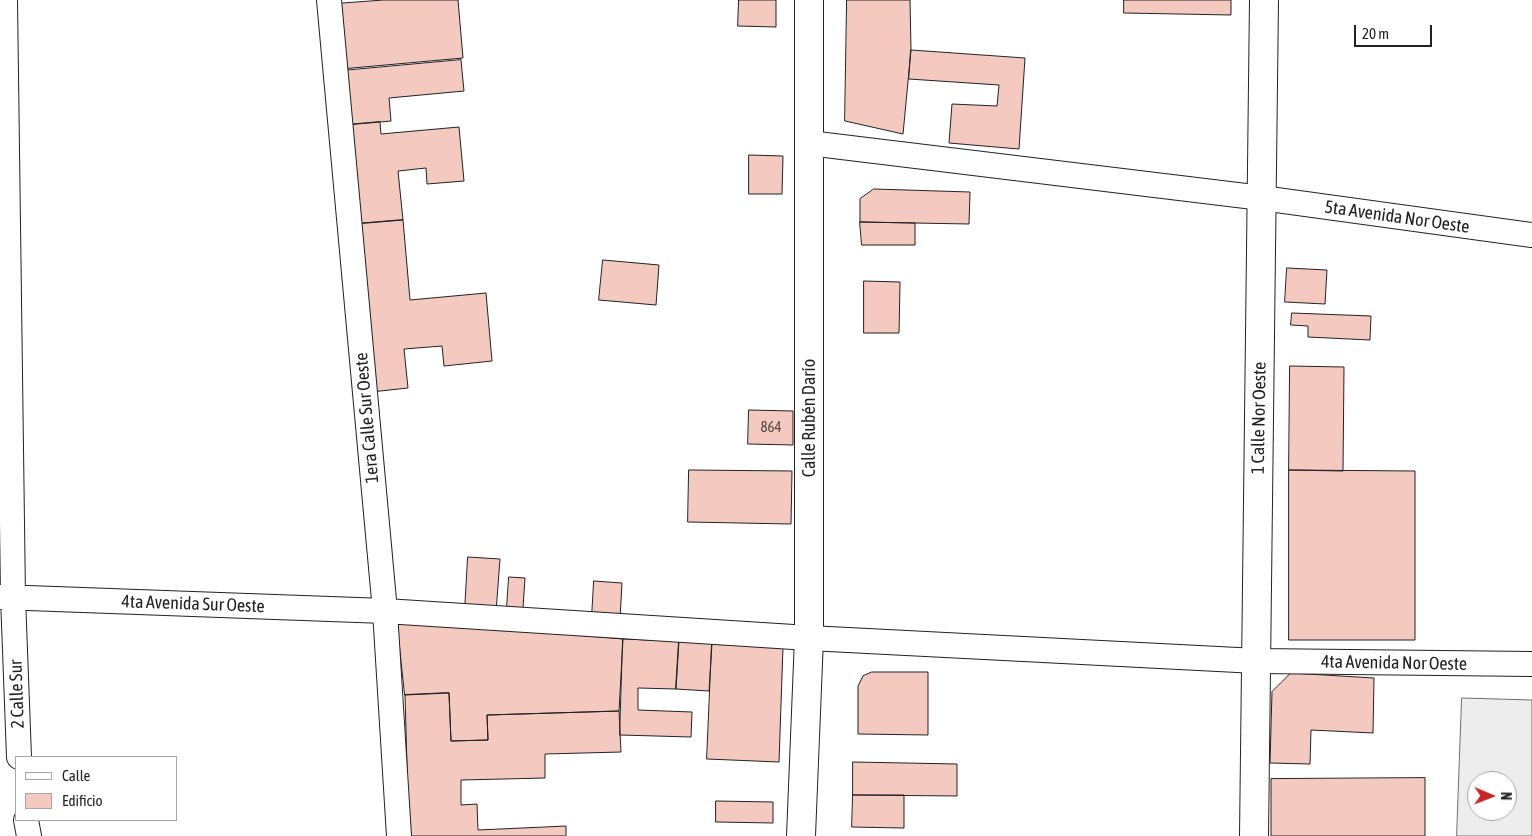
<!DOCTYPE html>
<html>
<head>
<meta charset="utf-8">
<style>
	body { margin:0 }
	#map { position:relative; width:1532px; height:836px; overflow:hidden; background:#fff; font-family:"Asap Condensed",sans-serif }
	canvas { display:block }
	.legend { position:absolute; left:15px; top:756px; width:162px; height:65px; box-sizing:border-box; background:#fff; border:1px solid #a7a7a7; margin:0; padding:6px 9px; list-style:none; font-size:15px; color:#222 }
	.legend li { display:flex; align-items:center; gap:10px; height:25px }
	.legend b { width:25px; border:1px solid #a7a7a7 }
	.north { position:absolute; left:1467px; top:771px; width:50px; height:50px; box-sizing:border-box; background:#fff; border:1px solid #a7a7a7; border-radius:50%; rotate:91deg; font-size:14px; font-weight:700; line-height:20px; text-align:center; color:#222 }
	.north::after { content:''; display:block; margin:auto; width:18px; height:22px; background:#c62828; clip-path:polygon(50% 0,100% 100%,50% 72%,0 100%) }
	.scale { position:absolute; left:1354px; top:25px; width:78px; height:22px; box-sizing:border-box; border:2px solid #222; border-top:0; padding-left:6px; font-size:15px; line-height:18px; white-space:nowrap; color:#222; -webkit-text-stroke:4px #fff; paint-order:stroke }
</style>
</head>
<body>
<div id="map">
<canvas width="1532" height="836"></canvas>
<ul class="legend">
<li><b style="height:6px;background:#fff"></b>Calle</li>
<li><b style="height:14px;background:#f3c9c0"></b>Edificio</li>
</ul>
<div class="north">N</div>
<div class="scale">20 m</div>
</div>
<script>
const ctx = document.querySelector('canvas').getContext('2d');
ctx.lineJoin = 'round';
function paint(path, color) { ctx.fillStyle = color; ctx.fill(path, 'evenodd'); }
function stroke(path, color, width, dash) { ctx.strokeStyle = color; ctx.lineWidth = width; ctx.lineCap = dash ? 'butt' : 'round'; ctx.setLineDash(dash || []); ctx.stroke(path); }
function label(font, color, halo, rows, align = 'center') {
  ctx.font = font + ' "Asap Condensed",sans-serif'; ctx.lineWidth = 4; ctx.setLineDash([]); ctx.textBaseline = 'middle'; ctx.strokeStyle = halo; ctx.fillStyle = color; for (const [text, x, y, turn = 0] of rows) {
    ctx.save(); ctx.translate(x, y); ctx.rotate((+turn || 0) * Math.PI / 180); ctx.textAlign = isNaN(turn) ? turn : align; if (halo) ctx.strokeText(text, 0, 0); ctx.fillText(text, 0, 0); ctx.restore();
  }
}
const parking = new Path2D(`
	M1462,698L1532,700V836H1457ZM1477,781H1507V811H1477Z`);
const building = new Path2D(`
	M384,0H458L463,58L341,69L335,4Z
	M739,0H776V27L738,26Z
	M847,0H910L911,50L903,134L845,121Z
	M1124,0H1231V15L1124,13Z
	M911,50L1025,58L1019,149L949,143L952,104L997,106L999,85L909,79Z
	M461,60L464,91L389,98L391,121L346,125L341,71Z
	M380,122L381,134L459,127L464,181L427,184L426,168L398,171L403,220L355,224L346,125Z
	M749,155L783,156L782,194H749Z
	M874,189L970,192L969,224L860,222V199Z
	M403,220L410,300L486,293L492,361L444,366L442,346L404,349L408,388L371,392L355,224Z
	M860,222L915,223V245H862Z
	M603,260L659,265L656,305L599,300Z
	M1287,268L1327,270L1325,304L1285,302Z
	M864,281L900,282L899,333H864Z
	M1292,313L1371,316L1370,340L1308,337V326L1291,325Z
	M1290,366L1344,367L1343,471L1289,470Z
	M749,410L793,411V445L748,444Z
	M689,470L792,471L791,524L688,522Z
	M1289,470L1415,471V640H1289Z
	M468,557L500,559L496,612L465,610Z
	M509,577L525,578L523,608L507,607Z
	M594,581L622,583L620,619L592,617Z
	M397,620L623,639L619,711L487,715L488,740L451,741L449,693L405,695Z
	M623,639L679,641L676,689L638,688V710L692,712L691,737L620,735Z
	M679,641L712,643L709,691L676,689Z
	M712,643L783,647L779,762L707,759Z
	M872,672H928V735L858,734V686L863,676Z
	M1291,673L1374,678L1373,733L1311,730L1310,764L1270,763L1272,692Z
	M449,693L451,741L488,740L487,715L619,711L621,752L545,754V778L461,780V805L477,804L478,830L566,826V836H409L405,695Z
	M853,762L957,764V796L853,795Z
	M1425,778V836H1271V779Z
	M853,795H904V828L852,827Z
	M716,801L773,802V823L716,822Z`);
const minor = new Path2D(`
	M5,0L13,597L19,757
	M329,0L385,611L399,836
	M809,143L1262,198L1532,235
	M0,597L385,611L809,638L1257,661L1532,664
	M26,820L29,836`);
const tertiary = new Path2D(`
	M801,836L809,638V0
	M1254,836L1264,0`);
const numberNames = [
	["864",771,427]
];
const streetNames = [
	["5ta Avenida Nor Oeste",1397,217,8],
	["1era Calle Sur Oeste",367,418,-95],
	["Calle Rubén Darío",809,418,-90],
	["1 Calle Nor Oeste",1259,418,-89],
	["4ta Avenida Sur Oeste",193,604,2],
	["4ta Avenida Nor Oeste",1394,663,1],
	["2 Calle Sur",17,694,-92]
];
paint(parking, '#ededed');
stroke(parking, '#6f6f6f', 1);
paint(building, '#f3c9c0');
stroke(building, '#222', 1);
stroke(minor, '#222', 26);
stroke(tertiary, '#222', 30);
stroke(minor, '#fff', 24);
stroke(tertiary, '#fff', 28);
label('15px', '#564c4a', null, numberNames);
label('18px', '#222', '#fff', streetNames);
</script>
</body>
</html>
